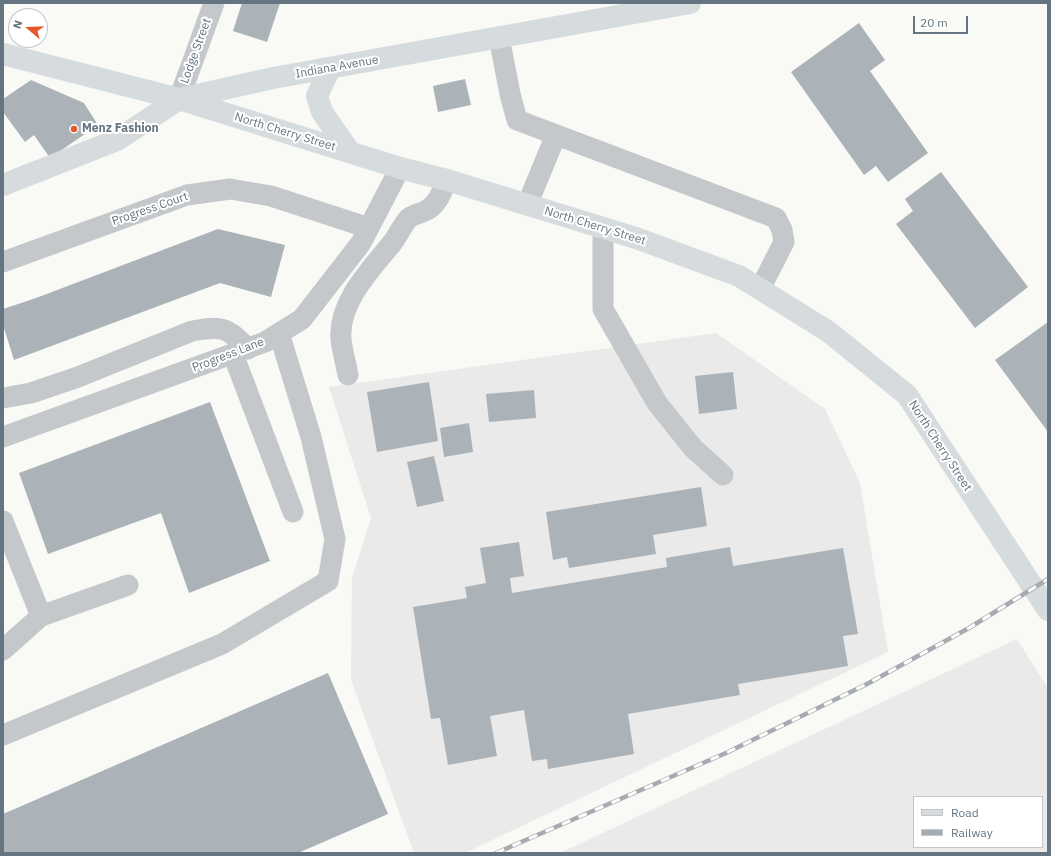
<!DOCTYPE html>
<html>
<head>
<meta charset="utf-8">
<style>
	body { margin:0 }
	#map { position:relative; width:1051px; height:856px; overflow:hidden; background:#f9f9f6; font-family:"IBM Plex Sans",sans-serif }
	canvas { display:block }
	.frame { position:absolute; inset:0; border:4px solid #647481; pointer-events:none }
	.legend { position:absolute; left:913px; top:796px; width:130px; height:52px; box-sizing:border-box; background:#fff; border:1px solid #c1c7cd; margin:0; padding:5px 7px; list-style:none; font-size:12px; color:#647481 }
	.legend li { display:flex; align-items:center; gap:8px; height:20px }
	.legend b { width:20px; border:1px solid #c1c7cd }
	.north { position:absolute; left:8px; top:8px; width:40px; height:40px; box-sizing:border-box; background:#fff; border:1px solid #c1c7cd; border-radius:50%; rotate:289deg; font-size:11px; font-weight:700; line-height:16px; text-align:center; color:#647481 }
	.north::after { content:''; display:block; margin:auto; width:14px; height:18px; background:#e3592b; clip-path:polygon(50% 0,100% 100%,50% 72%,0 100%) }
	.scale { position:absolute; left:913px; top:16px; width:55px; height:18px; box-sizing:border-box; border:2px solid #647481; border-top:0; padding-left:5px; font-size:12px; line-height:14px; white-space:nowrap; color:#647481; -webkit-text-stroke:3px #fff; paint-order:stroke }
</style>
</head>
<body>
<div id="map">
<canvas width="1051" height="856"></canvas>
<div class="frame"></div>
<ul class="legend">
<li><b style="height:5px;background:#d6dbde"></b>Road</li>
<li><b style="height:5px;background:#a5abb1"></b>Railway</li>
</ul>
<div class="north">N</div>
<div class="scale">20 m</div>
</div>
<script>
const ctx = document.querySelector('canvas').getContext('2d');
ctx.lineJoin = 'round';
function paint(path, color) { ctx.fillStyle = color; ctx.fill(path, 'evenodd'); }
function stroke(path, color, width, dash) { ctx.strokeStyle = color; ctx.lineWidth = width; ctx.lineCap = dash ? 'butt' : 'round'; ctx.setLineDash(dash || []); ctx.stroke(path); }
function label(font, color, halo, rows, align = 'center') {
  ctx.font = font + ' "IBM Plex Sans",sans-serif'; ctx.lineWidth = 4; ctx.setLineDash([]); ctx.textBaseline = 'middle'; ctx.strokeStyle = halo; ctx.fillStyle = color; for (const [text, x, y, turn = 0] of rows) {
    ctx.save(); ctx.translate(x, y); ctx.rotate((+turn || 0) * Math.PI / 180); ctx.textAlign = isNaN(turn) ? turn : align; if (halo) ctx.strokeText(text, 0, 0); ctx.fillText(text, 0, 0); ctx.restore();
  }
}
const built = new Path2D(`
	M716,333L825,409L860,483L888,652L465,853H414L351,680L352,578L371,518L329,387Z
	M1017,639L1048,688V853H560ZM914,797H1042V847H914Z`);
const building = new Path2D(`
	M242,3H280L267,42L233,31Z
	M859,23L885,60L870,71L928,153L888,182L876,166L864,175L791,72Z
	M465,79L471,105L438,112L433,86Z
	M31,80L84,103L98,125L50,158L34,135L25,142L3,112V99Z
	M941,172L1028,287L975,328L896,224L913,211L905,199Z
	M218,229L285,245L271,297L220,283L14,360L3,325V309L36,298Z
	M1048,322V432L995,360Z
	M733,372L737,409L699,414L695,376Z
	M429,382L438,441L377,452L367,392Z
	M534,390L536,418L489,422L486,394Z
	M210,402L270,561L189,593L161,513L48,554L19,473Z
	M469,423L473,452L444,457L440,428Z
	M434,456L444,501L417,507L407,462Z
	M701,487L707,526L653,535L656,554L569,568L567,557L553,560L546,512Z
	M519,542L524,576L510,578L512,593L667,567L666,558L730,547L733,566L843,548L858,634L843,636L848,666L738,684L740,695L628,714L634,754L548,769L547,759L532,761L524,710L490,716L497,756L448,765L440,718L431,719L413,607L467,598L465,587L486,583L480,548Z
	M328,673L388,814L298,853H3V814Z`);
const minor = new Path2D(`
	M499,37L510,94L517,120L776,218L782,230L784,242L760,289
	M179,99L214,3
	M527,205L556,135
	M603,228V309L657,403L693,448L723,475
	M3,262L187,195L230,189L271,196L369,228
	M233,354L293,512
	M348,375C346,363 342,351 341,339C338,302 371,269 393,242C398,235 402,226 408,219C413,214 420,214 427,210C438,204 442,191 447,180
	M3,398L31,393L78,377L192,331C222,326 226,326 248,349
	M3,437L265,342L302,319L361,243L400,168
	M3,521L41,616L128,585
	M3,650L41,616
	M3,735L222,644L328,581L335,539L311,437L279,333`);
const major = new Path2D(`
	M3,54L179,99L400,168L447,180L636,238L739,276L829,332L907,395L1048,610
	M330,68L317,96L322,112L350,152
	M3,185L117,140L179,99L273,78L690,3`);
const rail = new Path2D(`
	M496,853L726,753L867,684L969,628L1048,579`);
const markers = [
	[74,129,4,"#e3592b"]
];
const streetNames = [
	["Lodge Street",196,51,-70],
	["Indiana Avenue",337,67,-10],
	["North Cherry Street",285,132,17],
	["Progress Court",150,209,-19],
	["North Cherry Street",595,226,17],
	["Progress Lane",228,355,-21],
	["North Cherry Street",940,446,57]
];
const poiNames = [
	["Menz Fashion",82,129]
];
paint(built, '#e9eae9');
paint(building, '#abb3b9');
stroke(minor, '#c4c8cb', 21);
stroke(major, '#d6dbde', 22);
stroke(rail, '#a5abb1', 4.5);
stroke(rail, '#fff', 3, [9]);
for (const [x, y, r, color] of markers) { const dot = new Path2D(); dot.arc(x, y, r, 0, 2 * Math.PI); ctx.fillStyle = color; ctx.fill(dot); stroke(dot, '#fff', 1.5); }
label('12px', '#647481', '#fff', streetNames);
label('bold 12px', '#647481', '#fff', poiNames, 'left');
</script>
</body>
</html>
